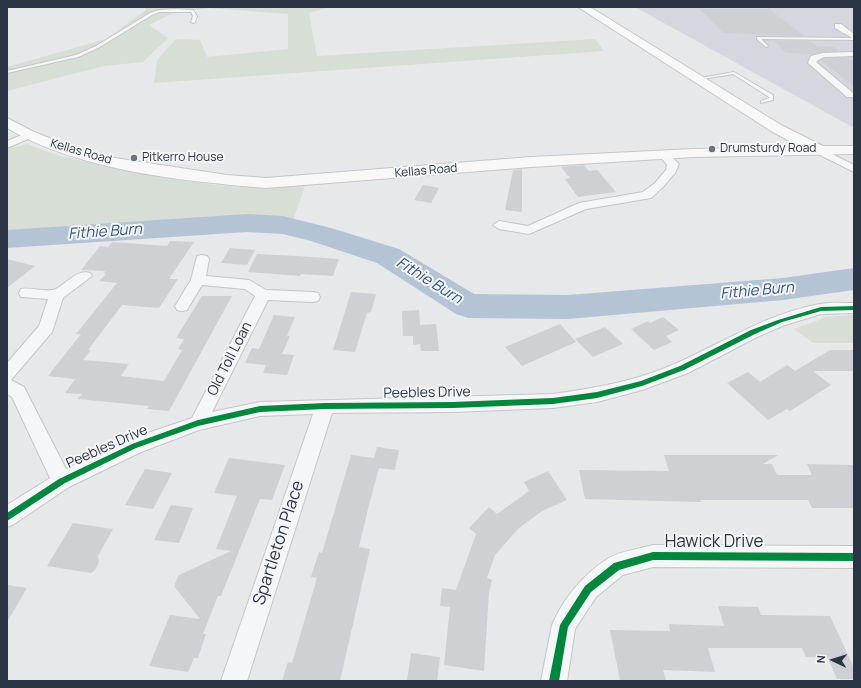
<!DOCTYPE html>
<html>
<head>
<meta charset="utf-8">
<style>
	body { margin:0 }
	#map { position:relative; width:861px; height:688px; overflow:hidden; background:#e6e8ea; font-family:Manrope,sans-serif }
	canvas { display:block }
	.frame { position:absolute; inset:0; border:8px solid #2b3445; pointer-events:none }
	.north { position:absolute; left:813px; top:640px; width:40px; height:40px; -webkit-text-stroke:3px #f4f6f9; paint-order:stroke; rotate:274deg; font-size:11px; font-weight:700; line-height:16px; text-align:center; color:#2b3445 }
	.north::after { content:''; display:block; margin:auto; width:14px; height:18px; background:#2b3445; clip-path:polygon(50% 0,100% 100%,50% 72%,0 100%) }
</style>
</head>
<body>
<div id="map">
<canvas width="861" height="688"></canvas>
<div class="frame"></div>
<div class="north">N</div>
</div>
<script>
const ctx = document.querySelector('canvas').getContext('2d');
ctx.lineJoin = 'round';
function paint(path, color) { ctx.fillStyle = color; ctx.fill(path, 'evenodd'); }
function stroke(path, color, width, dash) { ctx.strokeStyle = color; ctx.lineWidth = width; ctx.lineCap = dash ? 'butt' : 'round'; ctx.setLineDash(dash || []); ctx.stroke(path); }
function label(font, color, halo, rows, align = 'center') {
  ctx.font = font + ' Manrope,sans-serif'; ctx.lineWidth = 4; ctx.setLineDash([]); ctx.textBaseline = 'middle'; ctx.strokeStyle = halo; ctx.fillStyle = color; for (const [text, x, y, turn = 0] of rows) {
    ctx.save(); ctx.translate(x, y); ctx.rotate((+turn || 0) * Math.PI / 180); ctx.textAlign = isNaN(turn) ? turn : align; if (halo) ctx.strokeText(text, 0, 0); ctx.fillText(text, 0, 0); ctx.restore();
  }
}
const built = new Path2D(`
	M635,7H854V128Z`);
const green = new Path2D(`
	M144,7H330L309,13L317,56L595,39L604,51L154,83L157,60L176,39L200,40L207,57L288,49V14L209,8L171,14L149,25L168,38L143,62L104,66L7,91V67L106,39L146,10Z
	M27,144L60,156L119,169L214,185L266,188L305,186L289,231L163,233L7,244V149Z
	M854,315V343H813L794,329L827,317Z`);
const river = new Path2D(`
	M247,214L283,216L331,228L399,249L474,294L568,295L783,278L854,268V290L783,300L568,319L468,318L456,314L377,263L311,241L283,234L247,232L7,248V230Z`);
const building = new Path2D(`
	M700,9H769L804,36L723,33Z
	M774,41H810L817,46L834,47L839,51L813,54L786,53Z
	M824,58H848L854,63V87L821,60Z
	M584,165L589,171L597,170L616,192L578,197L565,179L570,178L561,167Z
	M522,169V212L505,210L513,170Z
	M423,185L439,188L431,203L414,200Z
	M170,241L194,242L169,279H178L159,308L122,305L88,350H91L83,360L129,364L121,376L164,381L182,350L178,349L184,339L176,338L202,296H232L169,411L147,409L149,406L78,399L82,394L65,393L75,379L48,376L81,334H76L117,283L99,281L106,274H104L105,271L81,270L100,246L108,247L112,242L167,246Z
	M230,248L255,250L247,265L221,263Z
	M257,254L297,256L339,259L333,276L301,274L300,276L248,272Z
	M7,259L35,266L7,288Z
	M351,292L376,294L371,312L367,313L355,352L333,350Z
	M419,310L420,325L436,324L439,351H421L420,344L413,345V336H403L402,311Z
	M274,315L295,317L287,336H290L282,354L294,355L287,375L263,373L266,365L245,363L252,348L259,349Z
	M663,317L679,330L666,336L672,342L654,350L631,329L648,321L650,323Z
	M560,324L576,342L522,366L505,347Z
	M605,327L623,344L593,357L575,339Z
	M830,350H854V371H813L831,385L790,411L787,409L768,420L727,383L748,372L760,382L787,365L795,371Z
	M377,447L399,450L395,470L379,468L369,505L359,547L370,549L340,681H282L288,662L292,663L317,578L311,577L319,552L322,553L351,455L374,458Z
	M664,455H778L763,464H772L777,475H812L807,464L854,465V508H812L808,500H700L701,502L585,499L579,470L669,471Z
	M229,458L285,465L272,500L260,499L221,596H218L203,634H206L198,658H194L188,672L149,666L170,615L200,619L174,586L179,575L231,551L216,549L237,496L214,493Z
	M145,469L172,473L153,509L125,505Z
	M548,471L567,500L542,511L519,528L495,555L487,578L492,580L489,592L484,671L444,665L450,607L440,606L442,588L456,590L476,534L469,528L489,507L497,514L529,491L524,482Z
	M171,505L193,508L179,543L154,540Z
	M73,523L113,529L98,556L99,562L95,570L91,573L47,566Z
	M7,585L27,588L7,622Z
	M718,606L758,607L761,615L830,616L854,668V679H837L828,658L806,657L802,648H708L715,672L663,670L666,680H620L610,630L670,631L669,624L724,626Z
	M411,653L440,657L437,681H407Z`);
const service = new Path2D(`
	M175,9L193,10L197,16L195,22L193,23L191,22L193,16L191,12H159L152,15L98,48L78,57L7,73V71L76,55L96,46L150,13L159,10Z
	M757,37L854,38V40L761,39L768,46L766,47L757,39Z
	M734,72L773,95V100L761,103V101L769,98V97L733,74L697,80L695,79Z`);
const minor = new Path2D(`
	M835,24H841L854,34V39L835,28Z
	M854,52V56L824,57L818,60L816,62L853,93V97H847L808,63L811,56L823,53Z
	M29,132L33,133L34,135L33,137L7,148V141Z
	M822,149L854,165V172L818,154L817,152Z
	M664,152L668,153L679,164L675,173L663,187L651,198L586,209L529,234L499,229L493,225L499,221L528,226L579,203L643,192L655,183L666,170L667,165L659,155Z
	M202,255L207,256L209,259L206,276L249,280L266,290L313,292L318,293L320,297L318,301L313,302L268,300L212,412L260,402L553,394C595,388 638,381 677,363C724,342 769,313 820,304C831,302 843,303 854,303V313L821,314L785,325L759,336L688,373L642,390L597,402L553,408L453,412L332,413L247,681H221L313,414L260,416L199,430L141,452L69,487L14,524L7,527V505L50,478L12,397L7,394V363L39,326L48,299L21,297L19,293L21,289C31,287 47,293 56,289C67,283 77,269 90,273L92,276L63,298L52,332L11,380L24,387L66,469L127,440L192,418L255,296L245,289L202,285L187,310L182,311L177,310L175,306L191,280L197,256Z
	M653,545L854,546V568L653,567L623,575L596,597L575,629L567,681H541L552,625C563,599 584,573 609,558C621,551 639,549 653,545Z`);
const secondary = new Path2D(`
	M578,7H590L781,125L823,146H854V154L693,157L531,167L266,188C183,181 79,171 7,128V118L34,132L72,147L108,157L227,175L266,178L531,157L693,149L801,147L771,131Z`);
const cycleway = new Path2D(`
	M854,306V310L821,311L782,322L755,334L684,370L642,386L597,398L553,404L453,408L325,409L260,412L198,426L136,448L65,483L7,521V513L59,479L132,444L198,420L260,406L325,403L453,402L553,398L597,392L641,381L680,366L751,330L778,320L821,307Z
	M653,552L854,553V561L653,560L619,570L591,592L568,627L559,681H549L560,625L585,586L614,563Z`);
const markers = [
	[712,149,4,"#6c737f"],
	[134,158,4,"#6c737f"]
];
const farPoinames = [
	["Drumsturdy Road",720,149],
	["Pitkerro House",142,158]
];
const farStreetnames = [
	["Kellas Road",81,152,16],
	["Kellas Road",426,171,-5]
];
const streetNames = [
	["Old Toll Loan",230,359,-63],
	["Peebles Drive",427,393,-1],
	["Peebles Drive",107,447,-24]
];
const waterNames = [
	["Fithie Burn",105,232,-4],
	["Fithie Burn",429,281,32],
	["Fithie Burn",757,291,-5]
];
const nearStreetnames = [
	["Hawick Drive",714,542],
	["Spartleton Place",279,543,-72]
];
paint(built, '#d4d7dd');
paint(green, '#d6ded6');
paint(river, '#b4c4d5');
paint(building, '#ced0d3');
stroke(service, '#c4c6c8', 2);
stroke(minor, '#c4c6c8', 2);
stroke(secondary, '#c4c6c8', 2);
paint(service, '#f5f6f7');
paint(minor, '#f5f6f7');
paint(secondary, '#f8f8f8');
paint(cycleway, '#00873e');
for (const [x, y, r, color] of markers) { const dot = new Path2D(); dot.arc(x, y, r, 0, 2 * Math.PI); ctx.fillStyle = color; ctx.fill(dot); stroke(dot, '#f4f6f9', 1.5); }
label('12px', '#2b3445', '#f4f6f9', farPoinames, 'left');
label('12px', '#2b3445', '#f4f6f9', farStreetnames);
label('14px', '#2b3445', '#f4f6f9', streetNames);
label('italic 15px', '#34527a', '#f4f6f9', waterNames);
label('17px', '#2b3445', '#f4f6f9', nearStreetnames);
</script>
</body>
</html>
